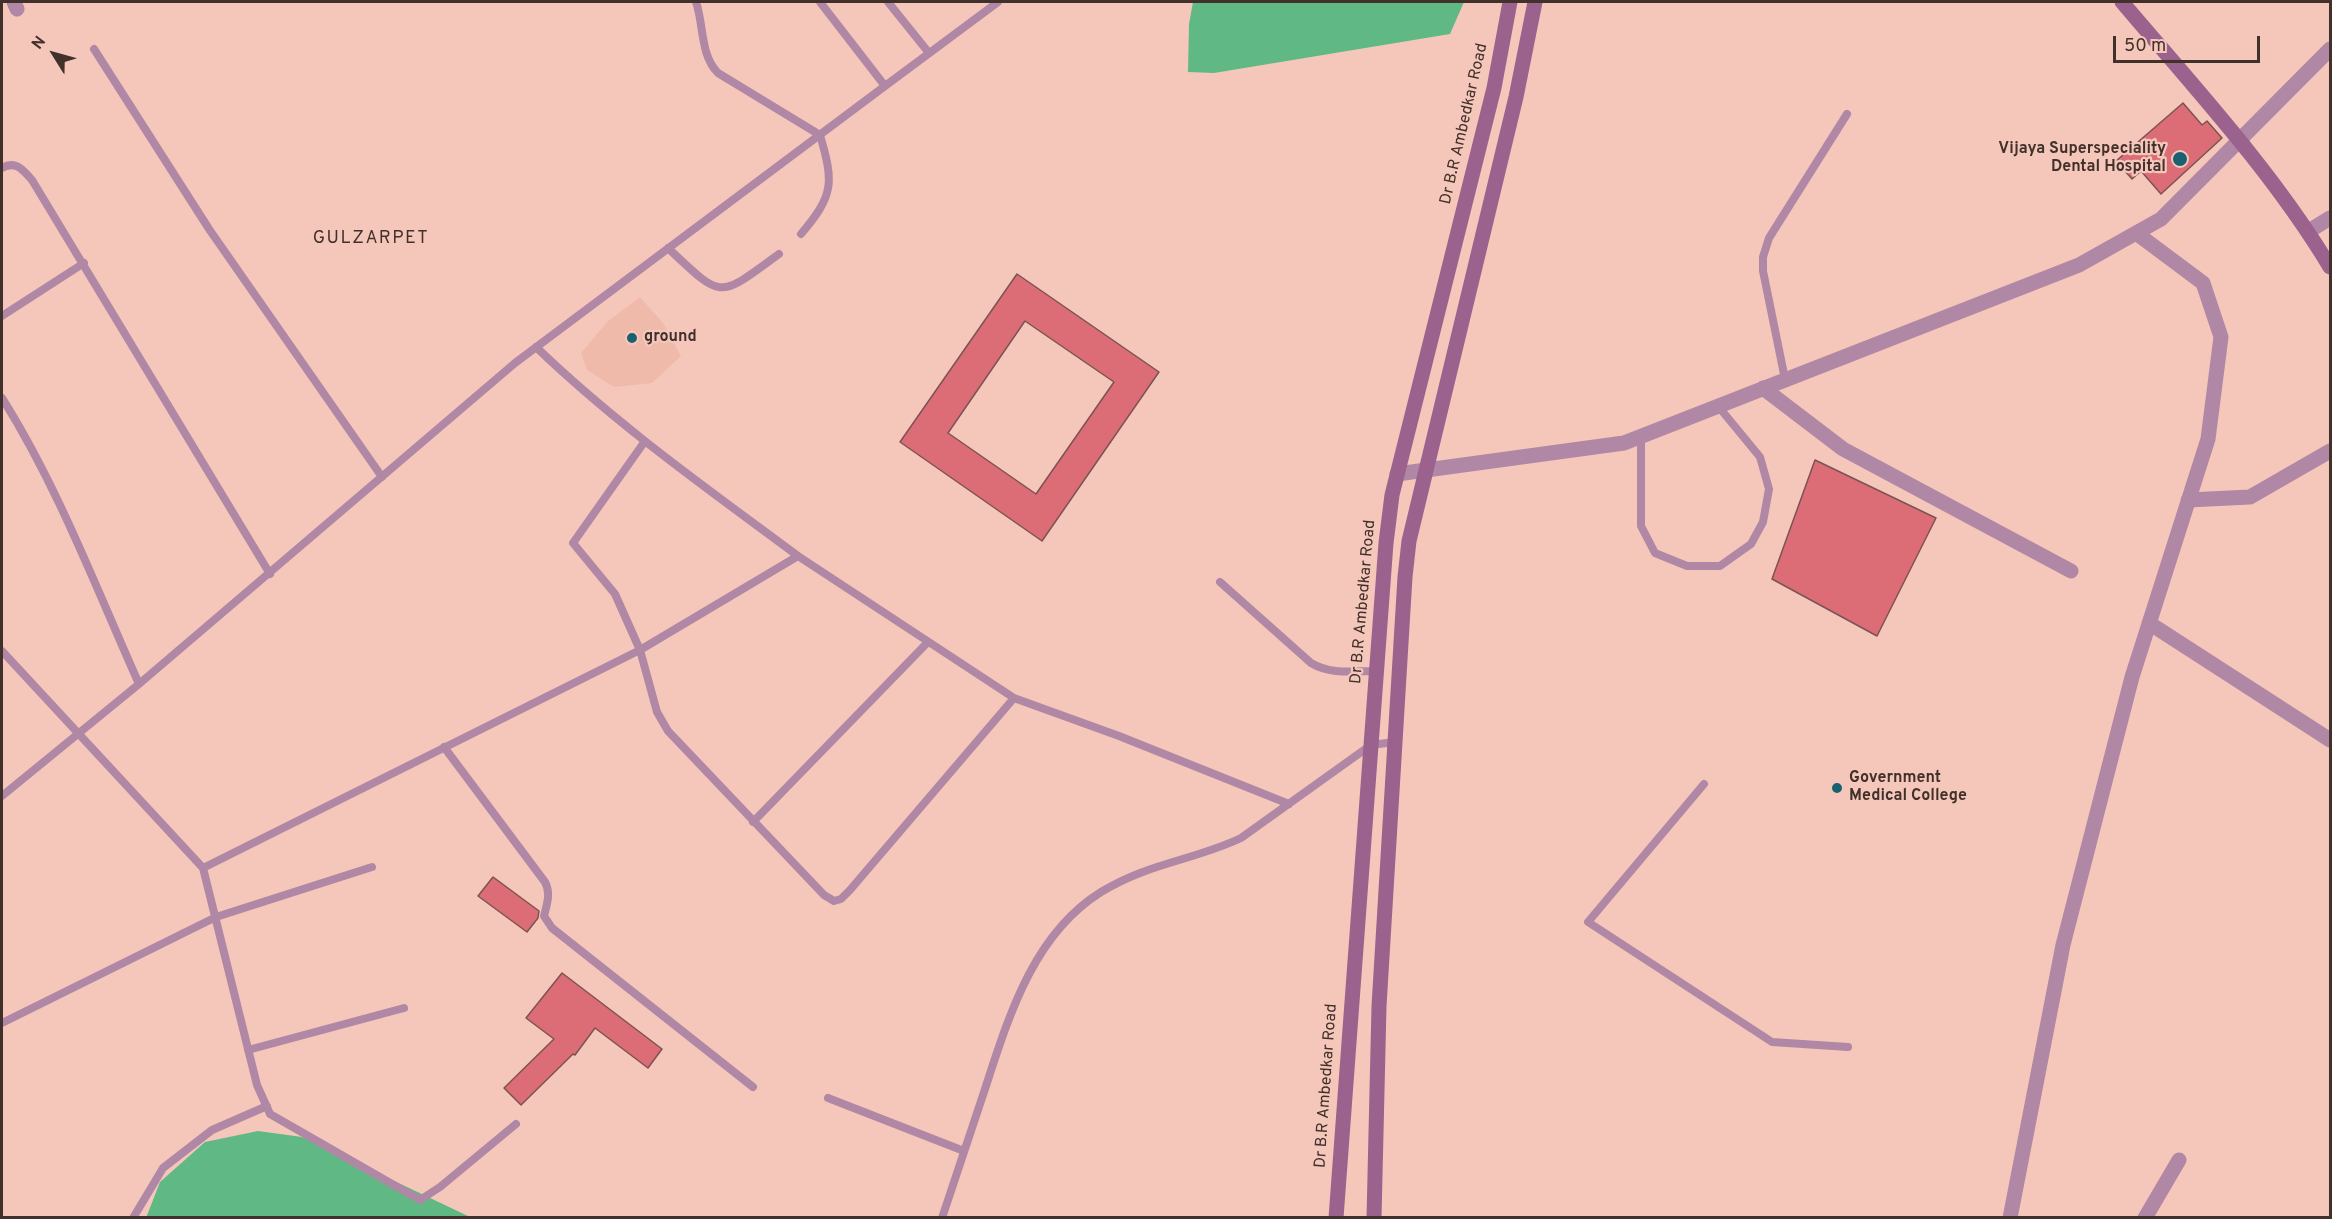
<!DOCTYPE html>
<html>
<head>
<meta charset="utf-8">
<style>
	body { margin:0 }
	#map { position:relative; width:2332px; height:1219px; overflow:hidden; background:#f5c7ba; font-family:Overpass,sans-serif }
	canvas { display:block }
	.frame { position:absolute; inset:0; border:3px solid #42302b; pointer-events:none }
	.north { position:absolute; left:24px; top:24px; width:60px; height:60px; -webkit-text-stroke:4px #f5c7ba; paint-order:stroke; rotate:307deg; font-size:16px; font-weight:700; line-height:24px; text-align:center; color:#42302b }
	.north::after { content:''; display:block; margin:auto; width:21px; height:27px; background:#42302b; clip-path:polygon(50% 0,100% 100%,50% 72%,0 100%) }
	.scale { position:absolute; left:2113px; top:36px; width:147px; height:27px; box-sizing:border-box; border:3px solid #42302b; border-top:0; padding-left:8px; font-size:18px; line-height:21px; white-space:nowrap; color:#42302b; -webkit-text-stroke:4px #f5c7ba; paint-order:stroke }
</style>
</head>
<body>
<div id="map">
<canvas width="2332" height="1219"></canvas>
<div class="frame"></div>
<div class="north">N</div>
<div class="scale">50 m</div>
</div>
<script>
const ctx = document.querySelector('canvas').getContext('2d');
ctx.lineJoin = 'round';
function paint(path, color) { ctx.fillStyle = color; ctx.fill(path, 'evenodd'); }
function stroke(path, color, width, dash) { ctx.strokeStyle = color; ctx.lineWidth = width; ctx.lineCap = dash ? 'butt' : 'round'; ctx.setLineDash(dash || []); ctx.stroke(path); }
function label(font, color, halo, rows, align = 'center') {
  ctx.font = font + ' Overpass,sans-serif'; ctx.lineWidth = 4.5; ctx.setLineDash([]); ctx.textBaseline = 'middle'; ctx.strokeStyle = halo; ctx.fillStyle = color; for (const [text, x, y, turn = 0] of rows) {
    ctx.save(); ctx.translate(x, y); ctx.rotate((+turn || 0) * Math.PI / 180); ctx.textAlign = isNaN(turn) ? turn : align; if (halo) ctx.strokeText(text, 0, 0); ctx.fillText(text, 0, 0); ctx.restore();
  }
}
const built = new Path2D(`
	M640,297L663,323L681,356L652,383L614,387L587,370L581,353L607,322Z`);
const green = new Path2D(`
	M1193,2H1464L1450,34L1214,73L1188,72L1189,24Z
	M258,1131L302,1137L470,1217L146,1218L160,1182L205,1142Z`);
const building = new Path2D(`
	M2183,103L2202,125L2207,121L2222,138L2161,194L2141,171L2132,179L2116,161Z
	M1017,274L1159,372L1042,541L900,442ZM1025,321L1114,382L1036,494L948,433Z
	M1815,460L1936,518L1877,636L1772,579Z
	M493,877L539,911L538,918L527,932L478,896Z
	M562,973L662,1049L648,1068L595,1028L575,1055L573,1054L521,1105L504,1088L554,1039L526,1018Z`);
const lane = new Path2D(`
	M696,2C704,25 700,55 718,73L820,135C834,183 834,195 801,234
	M820,2L885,86L998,2
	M888,2L929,53
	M94,49L209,229L382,477
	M2,168C16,160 23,170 32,180L270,574
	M668,248C724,301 718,298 779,254
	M2,316L84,263
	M536,347C617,425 708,489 798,556
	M1785,379L1763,271V257L1769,238L1847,114
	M2,398C58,487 96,588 139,684
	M1641,436V526L1655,553L1687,566H1720L1751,544L1763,522L1769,489L1760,457L1718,406
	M645,441L573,543L615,594L640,650L657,712L668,731L824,895L834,901L841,899L850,890L1014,698
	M1220,582L1311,663C1331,675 1353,671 1376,671
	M2,651L203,868L640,650L798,556L1014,698L1119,736L1289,804
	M444,747L545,882C551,893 547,904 544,916L552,928L753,1087
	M1704,784L1588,922L1772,1042L1848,1047
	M2,796L139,684L515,363L885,86
	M753,822L928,642
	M203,868L257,1085L270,1114L420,1200L440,1187L516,1124
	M2,1023L216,917L372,867
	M248,1050L404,1008
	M828,1098L964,1151
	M133,1218L163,1168L212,1130L267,1106
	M942,1218C956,1176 970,1134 984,1092C1008,1019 1032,935 1101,892C1148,863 1195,860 1241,838L1371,745L1395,742`);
const street = new Path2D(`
	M14,2L17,9
	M2309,231L2330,218
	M1763,388L1843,449L2071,571
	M1397,474L1624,443L2079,265L2161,219L2330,49
	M2188,500L2250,497L2330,451
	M2149,623L2330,740
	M2010,1218L2063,945L2132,677L2208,439L2221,337L2203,283L2136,233
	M2145,1218L2179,1160`);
const secondary = new Path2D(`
	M2122,2C2194,87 2272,171 2330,267
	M1336,1218L1386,543L1392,495L1494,88L1510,2
	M1374,1218L1379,1006L1405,577L1409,541L1516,97L1535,2`);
const markers = [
	[2180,159,8,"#196171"],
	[632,338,6,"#196171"],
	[1837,788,6,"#196171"]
];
const streetNames = [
	["Dr B.R Ambedkar Road",1465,124,-77],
	["Dr B.R Ambedkar Road",1364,602,-85],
	["Dr B.R Ambedkar Road",1327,1086,-86]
];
const poiNames = [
	["Vijaya Superspeciality",2166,150,"right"],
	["Dental Hospital",2166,168,"right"],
	["ground",644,338],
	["Government",1849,779],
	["Medical College",1849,797]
];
const neighbourhoodNames = [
	["GULZARPET",371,239]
];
paint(built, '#f0baab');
paint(green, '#60b884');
paint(building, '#dc6d77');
stroke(building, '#7c5254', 1.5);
stroke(lane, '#b088a5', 8);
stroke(street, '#b088a5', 15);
stroke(secondary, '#9c628e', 15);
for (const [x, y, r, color] of markers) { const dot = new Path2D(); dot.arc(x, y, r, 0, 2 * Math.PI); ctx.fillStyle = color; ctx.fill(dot); stroke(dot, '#f5c7ba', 2); }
label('16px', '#42302b', '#f5c7ba', streetNames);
label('bold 16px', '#42302b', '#f5c7ba', poiNames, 'left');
ctx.letterSpacing = '1.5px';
label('18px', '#42302b', '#f5c7ba', neighbourhoodNames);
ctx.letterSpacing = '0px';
</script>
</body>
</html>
